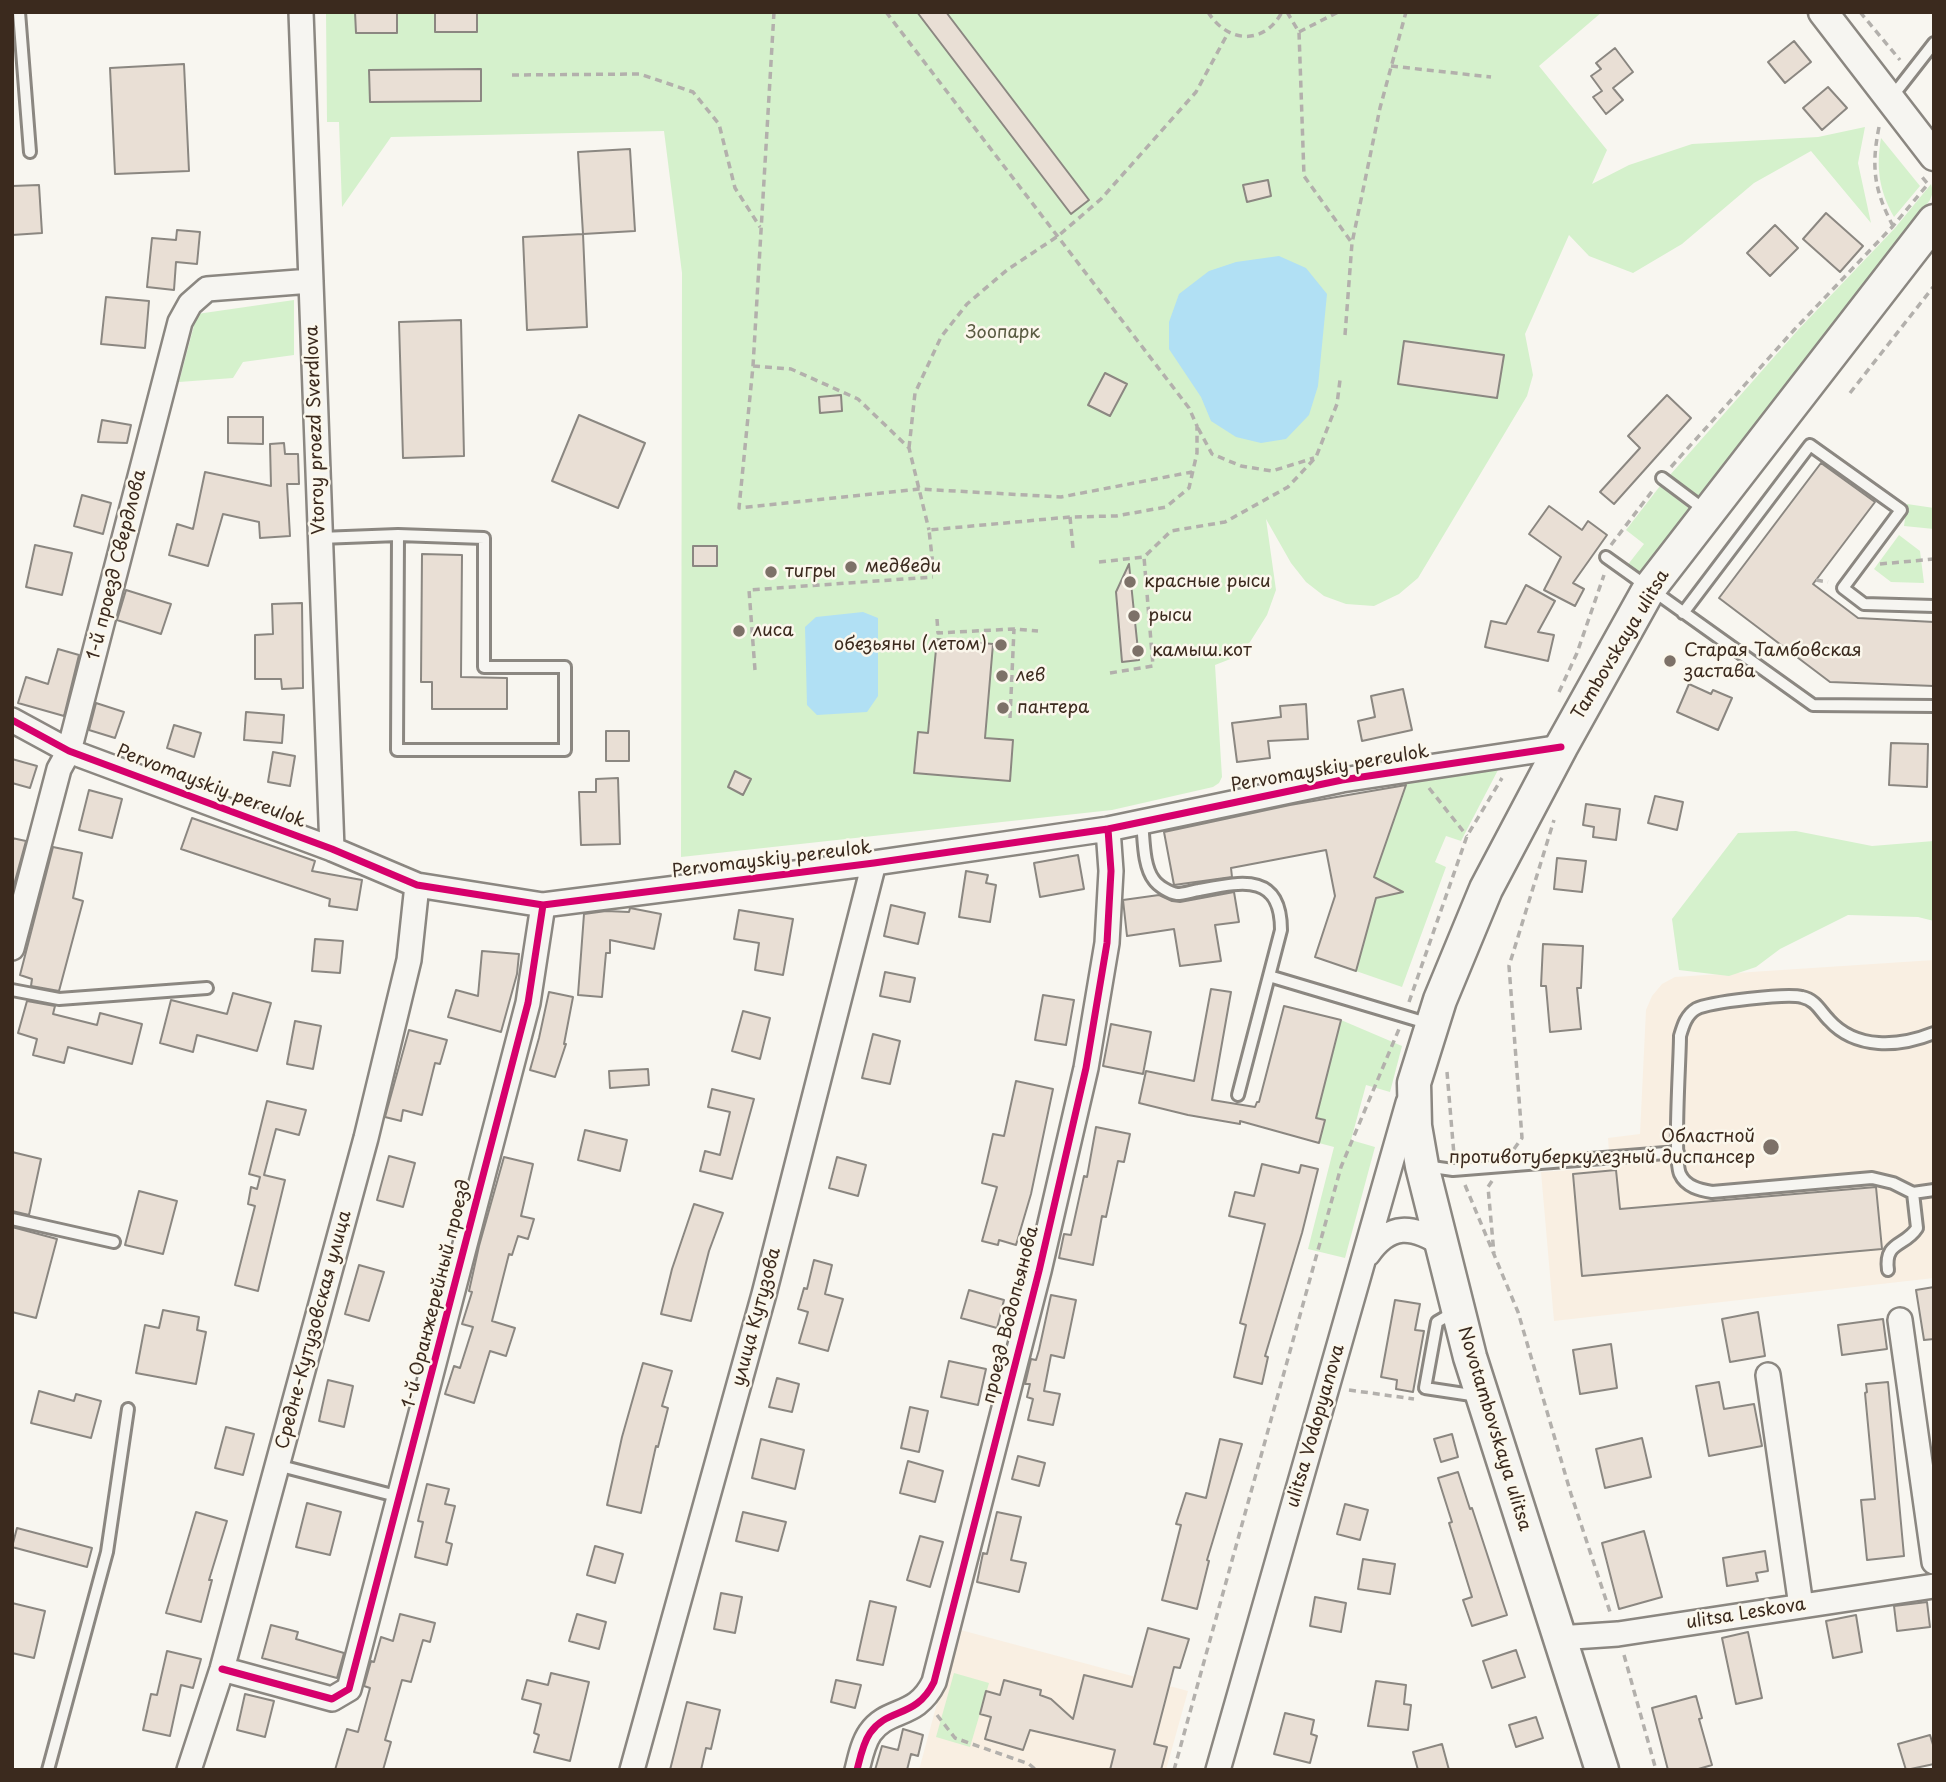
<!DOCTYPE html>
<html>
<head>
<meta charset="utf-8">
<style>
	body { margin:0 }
	#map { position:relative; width:1946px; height:1782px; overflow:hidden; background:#f8f6f0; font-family:"Playpen Sans",sans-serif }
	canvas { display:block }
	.frame { position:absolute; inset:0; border:14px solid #3b2a1e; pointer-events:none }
</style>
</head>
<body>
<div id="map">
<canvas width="1946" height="1782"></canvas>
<div class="frame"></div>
</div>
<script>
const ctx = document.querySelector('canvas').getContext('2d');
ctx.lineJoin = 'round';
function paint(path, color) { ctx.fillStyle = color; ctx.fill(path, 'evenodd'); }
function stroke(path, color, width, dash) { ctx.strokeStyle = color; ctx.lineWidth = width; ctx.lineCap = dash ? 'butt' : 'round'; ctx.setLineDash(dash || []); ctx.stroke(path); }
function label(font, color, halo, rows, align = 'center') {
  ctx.font = font + ' "Playpen Sans",sans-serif'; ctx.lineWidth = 5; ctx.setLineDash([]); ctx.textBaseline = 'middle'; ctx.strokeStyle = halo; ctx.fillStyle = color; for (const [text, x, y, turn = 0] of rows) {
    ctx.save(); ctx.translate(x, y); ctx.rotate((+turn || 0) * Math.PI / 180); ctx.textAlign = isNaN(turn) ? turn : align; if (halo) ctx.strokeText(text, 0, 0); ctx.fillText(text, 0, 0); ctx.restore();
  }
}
const built = new Path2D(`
	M1934,960V1278L1554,1321L1541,1172L1610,1167L1608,1138L1640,1134L1646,1010L1652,996L1662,984L1675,977Z
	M957,1629L1188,1691L1166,1770H919Z`);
const green = new Path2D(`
	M326,12H1602L1539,66L1607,150L1592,184L1629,165L1692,144L1818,137L1865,127L1858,163L1871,223L1811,151L1754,183L1682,244L1633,273L1589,256L1569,235L1525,334L1533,375L1527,396L1418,578L1399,594L1374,606L1346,604L1324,596L1306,582L1291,563L1266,519L1276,590L1267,615L1250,642L1233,658L1215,665L1222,777L1219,783L1213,787L1112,810L681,857L682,273L664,131L391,137L342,207L339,122H327Z
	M1881,138L1920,186L1894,217C1879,190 1876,168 1881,138Z
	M1931,184L1933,192L1930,200L1699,497L1670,475L1797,331L1895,228Z
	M294,300V355L243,362L233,378L179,382L197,314Z
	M1660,486L1691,510L1640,577L1626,567L1644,544L1626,530Z
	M1907,504L1934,508V529L1904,526Z
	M1899,535L1920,551L1924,583L1891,582L1874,569Z
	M1498,770L1461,841L1446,836L1435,862L1446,867L1402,987L1356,971L1376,898L1390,894L1373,880L1407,782Z
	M1796,831L1872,846L1934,841V921L1918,917L1848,915L1780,949L1756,967L1729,976L1679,970L1672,919L1738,833Z
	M1341,1020L1402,1046L1390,1092L1366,1085L1351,1140L1375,1147L1345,1258L1308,1249L1334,1147L1319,1143L1325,1120L1316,1118Z
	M954,1673L989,1683L970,1747L936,1737Z`);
const water = new Path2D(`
	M1279,256L1306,268L1327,294L1318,386L1309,415L1286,439L1261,443L1236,437L1211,421L1201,397L1169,349V322L1179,294L1209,271L1236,262Z
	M863,612L878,618V696L867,712L817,715L807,705L805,627L816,617Z`);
const building = new Path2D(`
	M355,12H397V33H356Z
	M435,12H477V32H435Z
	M917,12H946L1089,200L1071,214Z
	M1794,41L1811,62L1785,83L1768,62Z
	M1615,48L1633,72L1613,88L1623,100L1606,114L1593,97L1602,91L1591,76L1601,69L1596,63Z
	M184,64L189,171L115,174L110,68Z
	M481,69V101L370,102L369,70Z
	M1828,87L1847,108L1822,130L1803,108Z
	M630,149L635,231L583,234L578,152Z
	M1268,180L1271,196L1247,202L1243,185Z
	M39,185L42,233L12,235V186Z
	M1826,213L1863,246L1840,272L1803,239Z
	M1775,225L1798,248L1770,276L1747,253Z
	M177,230L200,232L197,264L176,262L174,290L147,287L152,238L176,240Z
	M583,234L587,327L527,330L523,237Z
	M106,297L149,301L145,348L101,344Z
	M461,320L464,456L403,458L399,322Z
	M1404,341L1504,355L1497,398L1398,384Z
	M1105,373L1127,384L1110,416L1088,405Z
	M841,395L842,411L820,413L819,397Z
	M1667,395L1691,418L1614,504L1600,492L1640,448L1628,436Z
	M579,415L645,443L618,508L552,481Z
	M228,417H263V444L228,443Z
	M102,420L131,425L127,443L98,442Z
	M284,443L285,454H298L299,484H287L290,536L260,538L259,522L223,514L208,566L169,555L177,524L193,529L205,472L271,486L270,444Z
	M1821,463L1875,502L1813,584L1858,618L1934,622V686L1830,682L1719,598Z
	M82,495L111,503L103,534L74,526Z
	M1549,506L1582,530L1588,521L1607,535L1573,583L1584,589L1575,606L1544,590L1561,557L1529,534Z
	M35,545L72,553L62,595L26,587Z
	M693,546H717V566H693Z
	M422,554L462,555L461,677L507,678V709H432V682H421Z
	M1129,564L1139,660L1122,662L1116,592Z
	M1526,585L1555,601L1538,632L1554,635L1548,661L1485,647L1491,621L1506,624Z
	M126,590L171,604L161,634L117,620Z
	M302,603L303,688L282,689L281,679H255V635L273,634L272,604Z
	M937,639L993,644L985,738L1013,740L1010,781L914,773L918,732L928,733Z
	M58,649L79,655L64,716L18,703L26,677L48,684Z
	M1689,684L1711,694L1713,690L1732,698L1718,730L1677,712Z
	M1403,689L1412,730L1362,741L1358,721L1375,717L1371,696Z
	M96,703L124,712L115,738L89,730Z
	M1306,704L1308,739L1268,741L1270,758L1237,762L1232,723L1281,717L1280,706Z
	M246,712L284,715L282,743L244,740Z
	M174,725L201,733L194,757L167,748Z
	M606,731H629V761H606Z
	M1891,743L1928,744L1927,787L1889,785Z
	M273,752L295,756L290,786L268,782Z
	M12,759L37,766L30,788L12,783Z
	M735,771L751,779L743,795L728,787Z
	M618,778L620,844L581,845L579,792H596V779Z
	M1406,785L1374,877L1403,892L1376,898L1356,971L1315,957L1335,896L1326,850L1231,868L1232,877L1174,885L1164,832L1290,805Z
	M89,790L122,799L112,838L79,830Z
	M1655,796L1683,802L1677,830L1648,823Z
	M1586,804L1620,809L1616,840L1593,837L1594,827L1583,825Z
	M192,818L315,861L312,871L362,880L357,910L329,906L330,899L181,849Z
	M12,838L26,841L12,892Z
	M53,847L82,853L73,898L83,901L59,991L31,986L32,979L20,975Z
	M1078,855L1084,889L1040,897L1034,863Z
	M1557,858L1586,861L1582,892L1554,889Z
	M966,871L988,875L986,883L996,885L990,922L959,917Z
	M1234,892L1239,922L1215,925L1221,961L1180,966L1174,929L1127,936L1123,900L1159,895L1172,901L1180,902Z
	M891,905L925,913L918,944L884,936Z
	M630,908L661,914L654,949L610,940V953H606L602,997L578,995L584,914L606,911L629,912Z
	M739,910L793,919L783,975L755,970L759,943L734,939Z
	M315,939L343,941L340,973L312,971Z
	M1543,944L1583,946L1581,988H1577L1581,1029L1550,1032L1546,986H1541Z
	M482,951L519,954L517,974L501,1032L448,1017L456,990L478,996Z
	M885,972L915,978L910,1002L880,996Z
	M1211,989L1231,992L1212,1100L1255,1107L1257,1102H1259L1284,1006L1341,1020L1316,1118L1325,1120L1319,1143L1240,1121V1124L1188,1115L1139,1103L1146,1071L1194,1081Z
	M549,992L573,997L564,1044H566L555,1077L530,1070L539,1038Z
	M233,993L271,1003L257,1051L197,1035L193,1052L160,1043L171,1000L227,1014Z
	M1043,995L1074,1000L1066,1045L1035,1040Z
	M27,1001L55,1006L53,1014L97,1025L100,1013L142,1024L132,1064L68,1047L64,1063L33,1055L37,1039L18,1033Z
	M743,1011L770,1018L760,1059L732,1051Z
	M295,1021L321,1026L313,1069L287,1064Z
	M1111,1024L1151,1032L1143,1074L1103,1066Z
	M409,1030L447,1040L440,1064L435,1063L422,1115L403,1110L401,1121L385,1117Z
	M873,1034L900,1041L890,1084L862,1078Z
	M648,1069L649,1085L610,1088L609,1071Z
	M1016,1081L1053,1089L1031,1194L1016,1245L999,1240L998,1245L982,1241L997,1187L982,1183L993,1134L1004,1136Z
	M712,1089L754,1099L732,1179L700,1171L705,1151L720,1155L730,1112L708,1107Z
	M267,1101L306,1110L299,1135L276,1129L264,1175L285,1180L258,1291L235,1285L255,1206L248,1204L251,1187L257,1189L260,1177L249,1174Z
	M1096,1127L1130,1134L1124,1162L1118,1161L1106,1217L1102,1216L1093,1265L1059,1258L1064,1234L1071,1235L1084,1176L1087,1177Z
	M585,1130L627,1140L620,1171L578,1160Z
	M12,1152L41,1159L29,1215L12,1211Z
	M389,1156L415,1163L403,1207L377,1200Z
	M504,1157L533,1164L521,1216L534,1219L528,1239L518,1236L512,1255L509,1254L492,1321L515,1328L506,1356L490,1351L474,1403L445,1394L454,1366L460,1368L473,1327L462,1324L472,1292L469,1291L479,1246Z
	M837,1157L866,1165L858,1196L829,1188Z
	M1262,1164L1299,1173L1301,1165L1318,1169L1302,1233L1265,1356L1268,1357L1262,1384L1234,1377L1246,1325L1240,1323L1265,1224L1229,1216L1235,1192L1254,1196Z
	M1616,1170L1620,1209L1876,1187L1882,1249L1582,1276L1573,1174Z
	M139,1191L177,1201L163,1254L125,1245Z
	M694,1204L723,1213L709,1251L691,1321L661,1314L672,1269Z
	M12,1227L57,1239L36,1318L12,1312Z
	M814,1260L832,1265L825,1294L843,1299L828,1351L799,1343L808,1312L798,1309L804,1288L807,1289Z
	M359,1265L384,1272L369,1321L345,1314Z
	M1934,1287V1339L1924,1340L1916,1290Z
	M969,1290L1004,1300L997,1328L961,1318Z
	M1051,1295L1076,1300L1064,1358L1051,1355L1044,1391L1060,1394L1053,1425L1028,1420L1033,1399L1027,1397L1030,1384H1025L1031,1359L1036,1360L1039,1350Z
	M1395,1300L1420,1304L1415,1330L1424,1331L1413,1392L1396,1389L1397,1380L1381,1377Z
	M163,1310L199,1317L197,1330L206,1332L196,1384L136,1373L145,1325L159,1328Z
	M1758,1312L1765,1356L1730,1362L1722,1319Z
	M1883,1319L1887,1349L1842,1355L1838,1325Z
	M1611,1344L1617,1388L1580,1394L1573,1350Z
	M949,1361L986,1369L978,1405L941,1397Z
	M643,1363L672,1371L662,1406L668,1408L658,1447L656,1446L641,1513L607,1505L622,1437Z
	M777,1378L799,1384L792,1412L769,1407Z
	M328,1380L353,1386L344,1427L319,1421Z
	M1719,1382L1724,1409L1754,1404L1762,1446L1709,1456L1696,1386Z
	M1888,1382L1904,1556L1867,1560L1861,1500L1875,1499L1865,1393L1867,1392L1866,1384Z
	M39,1391L74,1401L76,1394L101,1401L91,1438L31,1423Z
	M910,1407L928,1411L919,1452L901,1448Z
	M226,1427L254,1434L243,1475L215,1468Z
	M1452,1434L1458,1457L1441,1462L1434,1439Z
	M1642,1438L1651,1477L1605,1488L1596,1449Z
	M761,1439L804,1450L795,1489L752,1478Z
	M1220,1439L1242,1444L1207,1560L1209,1561L1197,1609L1162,1600L1181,1525L1176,1524L1186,1493L1206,1498Z
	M1018,1456L1045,1463L1039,1486L1012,1479Z
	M908,1461L943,1471L935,1502L900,1493Z
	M1458,1472L1470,1509L1472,1508L1507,1615L1472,1626L1463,1600L1472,1597L1449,1523L1452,1522L1438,1478Z
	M427,1484L449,1489L445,1504L455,1506L446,1542L452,1544L447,1565L415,1557L423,1522L418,1521Z
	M307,1503L341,1512L330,1555L296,1547Z
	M1345,1504L1368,1510L1360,1540L1337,1534Z
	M196,1512L227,1521L209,1580H212L201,1622L166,1613Z
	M743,1512L786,1522L778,1551L736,1541Z
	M997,1512L1021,1517L1011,1560L1026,1563L1019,1592L977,1582L983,1553L987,1554Z
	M17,1528L92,1548L87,1567L12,1547Z
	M1644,1531L1662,1597L1619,1609L1602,1543Z
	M920,1536L943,1542L930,1587L907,1580Z
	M595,1546L623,1554L615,1583L587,1575Z
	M1765,1551L1768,1571L1756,1573L1758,1581L1727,1586L1723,1558Z
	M1363,1559L1395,1564L1390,1594L1358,1589Z
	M721,1593L742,1597L735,1633L714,1629Z
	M1315,1597L1346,1603L1341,1632L1310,1626Z
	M870,1601L896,1607L883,1665L857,1660Z
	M1927,1602L1930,1627L1897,1631L1894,1606Z
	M12,1603L45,1611L34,1658L12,1653Z
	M400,1614L435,1623L430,1642L423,1640L411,1682L402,1680L385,1740L391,1742L383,1770H335L347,1729L358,1732L370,1688L364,1686L371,1661L374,1662L381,1637L393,1641Z
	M577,1614L606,1622L599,1649L569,1641Z
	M1856,1615L1862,1652L1833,1658L1826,1621Z
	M271,1625L298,1632L296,1639L344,1653L337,1678L262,1658Z
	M1148,1628L1189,1639L1180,1668L1174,1667L1154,1744L1167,1747L1161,1770H1110L1115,1750L1030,1730L1023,1750L985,1739L991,1717L980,1714L986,1691L1000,1695L1004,1680L1041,1690L1040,1695L1051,1699L1073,1719L1084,1675L1132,1687Z
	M1748,1632L1762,1698L1736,1704L1722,1638Z
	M1516,1650L1525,1677L1492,1688L1483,1661Z
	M167,1651L201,1659L193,1688L181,1685L170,1736L143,1730L151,1694L157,1695Z
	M551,1673L589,1682L570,1761L534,1752L539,1735L534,1733L541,1704L522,1699L527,1680L548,1685Z
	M836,1680L861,1685L855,1708L831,1702Z
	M1376,1681L1406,1685L1404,1704L1411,1705L1408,1730L1368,1726Z
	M245,1694L274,1701L265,1737L237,1730Z
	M1696,1696L1702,1718L1699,1719L1712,1765L1695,1770H1668L1652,1708Z
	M687,1702L720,1710L711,1749L706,1748L701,1770H670Z
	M1285,1713L1314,1720L1311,1734L1317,1736L1310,1763L1274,1754Z
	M1536,1717L1543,1738L1516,1747L1509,1725Z
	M903,1729L923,1735L918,1756L911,1754L907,1770H875L882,1746L898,1750Z
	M1930,1735L1934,1748V1764L1906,1770L1898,1744Z
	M1442,1744L1449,1770H1418L1413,1752Z`);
const path = new Path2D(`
	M774,12L753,366L739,508L919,489L1061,497L1192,472
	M886,12L1189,408L1197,426V453L1189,488L1166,507L1116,516L1070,517L929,530L933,566
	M1208,12C1227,43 1264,46 1282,12
	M1287,12L1299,32L1304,176L1352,243
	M1860,12L1900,60
	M1299,32L1338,12
	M1391,66L1491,77
	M512,75L640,74L693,92L719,124L735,188L760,227
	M1879,127C1871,167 1874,190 1893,226
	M1345,335L1352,243L1380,108L1406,12
	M753,366L791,369L858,399L909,448L929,530
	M1850,393L1934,286
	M1198,428L1212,454L1241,466L1272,471L1314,458
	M909,448L915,393L941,337L967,304L1007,270L1058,236L1101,199L1196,92L1228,33
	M1671,467L1794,330L1893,226L1928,184L1922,177
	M1070,517L1073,548
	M1611,545L1653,490
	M1099,562L1144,557
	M1880,564L1934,559
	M1816,580L1828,582
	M937,619L938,633L1014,629L1038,631
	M755,670L749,590L933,577
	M1110,673L1153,666L1144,557L1171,531L1225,522L1288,487L1316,457L1337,404L1340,380
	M1559,692L1577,653L1604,575
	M1010,718L1014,629
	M1429,788L1467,836
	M1409,1002L1467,836L1502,778
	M1447,1072L1454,1155
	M1514,1149L1522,1138L1509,966L1554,820
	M1492,1181L1488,1187L1494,1254
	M1465,1185L1518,1312L1571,1494L1611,1615
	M1349,1390L1414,1399
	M1624,1655L1656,1770
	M937,1715L955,1738L1029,1764L1036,1770
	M1174,1770L1341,1167L1399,1029`);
const service = new Path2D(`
	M19,12L30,152
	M1891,98L1934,43
	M1662,478L1706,511
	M320,538L398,535L484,538V667H565V750H397L398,535
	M1606,557L1813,705L1934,706
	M1683,613L1810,445L1901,510L1843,588L1864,604L1934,606
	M1142,822C1144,839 1143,866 1154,880C1158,886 1170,893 1177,894C1184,894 1192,891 1199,890C1241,882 1281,872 1281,930L1238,1095
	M1269,976L1430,1024
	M12,990L59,999L207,988
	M1934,1033C1899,1047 1856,1050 1829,1020C1820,1011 1816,1000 1802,997C1787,993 1709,1002 1696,1009C1686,1015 1683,1026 1680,1036C1680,1061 1673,1158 1680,1174C1686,1187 1700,1190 1712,1192L1872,1178L1893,1183L1913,1193L1934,1190
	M1425,1166L1453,1170L1678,1152
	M12,1219L114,1242
	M1888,1270C1884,1241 1905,1247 1917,1228L1913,1193
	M1456,1311L1437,1322L1425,1388L1478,1396
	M277,1465L400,1497
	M48,1770L107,1552L128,1409`);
const minor = new Path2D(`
	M301,12L332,849
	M12,720L69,751L332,849L417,885L543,905L874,863L1108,829L1342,780L1561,747
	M12,948L59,769L69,751L180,322L190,304L207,289L311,281
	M1368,1254C1390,1223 1412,1225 1443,1245
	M1900,1320L1934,1562
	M1768,1375L1801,1606
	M1558,1638L1618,1634L1934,1586
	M222,1669L332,1699L349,1689L528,1003L543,905
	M189,1770L222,1669L366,1138L409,960L417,885
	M632,1770L764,1294L874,863
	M857,1770C860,1758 863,1743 870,1733C888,1707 916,1719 934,1682L1039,1271L1086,1068L1107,943L1111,871L1108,829
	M1218,1770L1408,1103`);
const tertiary = new Path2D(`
	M1823,12L1934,156`);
const secondary = new Path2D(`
	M1602,1770L1470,1357L1422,1166L1415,1126L1414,1083L1440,1000L1486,889L1561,747L1649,589L1934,221`);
const cycleway = new Path2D(`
	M12,720L69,751L332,849L417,885L543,905L874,863L1108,829L1342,780L1561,747
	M222,1669L332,1699L349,1689L528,1003L543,905
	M857,1770C860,1758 863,1743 870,1733C888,1707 916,1719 934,1682L1039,1271L1086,1068L1107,943L1111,871L1108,829`);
const markers = [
	[851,567,7,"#7d7168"],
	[771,572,7,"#7d7168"],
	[1130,582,7,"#7d7168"],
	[1134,616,7,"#7d7168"],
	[739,631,7,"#7d7168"],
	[1001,645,7,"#7d7168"],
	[1138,651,7,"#7d7168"],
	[1670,661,7,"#7d7168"],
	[1002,676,7,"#7d7168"],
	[1003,708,7,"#7d7168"],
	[1771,1147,9,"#7d7168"]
];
const parkNames = [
	["Зоопарк",1003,333]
];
const streetNames = [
	["Vtoroy proezd Sverdlova",316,430,-92],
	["1-й проезд Свердлова",117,565,-76],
	["Tambovskaya ulitsa",1621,645,-59],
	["Pervomayskiy pereulok",1330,769,-10],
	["Pervomayskiy pereulok",211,787,21],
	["Pervomayskiy pereulok",772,860,-7],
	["1-й Оранжерейный проезд",437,1294,-76],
	["проезд Водопьянова",1011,1315,-76],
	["улица Кутузова",757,1317,-75],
	["Средне-Кутузовская улица",314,1330,-75],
	["ulitsa Vodopyanova",1316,1426,-74],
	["Novotambovskaya ulitsa",1494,1429,73],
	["ulitsa Leskova",1746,1614,-9]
];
const poiNames = [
	["медведи",865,567],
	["тигры",785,572],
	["красные рыси",1144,582],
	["рыси",1148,616],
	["лиса",753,631],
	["обезьяны (летом)",987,645,"right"],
	["камыш.кот",1152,651],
	["Старая Тамбовская",1684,651],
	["застава",1684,672],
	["лев",1016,676],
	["пантера",1017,708],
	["Областной",1755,1137,"right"],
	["противотуберкулезный диспансер",1755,1158,"right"]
];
paint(built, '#f9efe2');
paint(green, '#d5f1cc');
paint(water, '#b1e0f4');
paint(building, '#e9dfd5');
stroke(building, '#8b8781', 2);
stroke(service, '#8b8781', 16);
stroke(minor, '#8b8781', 28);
stroke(tertiary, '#8b8781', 33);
stroke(secondary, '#8b8781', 37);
stroke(path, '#b3b0ac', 3.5, [7, 5]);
stroke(service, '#f6f5f1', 10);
stroke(minor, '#f6f5f1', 23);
stroke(tertiary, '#f6f5f1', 28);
stroke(secondary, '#f6f5f1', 32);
stroke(cycleway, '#d6006c', 7);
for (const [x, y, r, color] of markers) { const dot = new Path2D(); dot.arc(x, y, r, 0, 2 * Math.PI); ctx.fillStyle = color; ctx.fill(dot); stroke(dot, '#fbf7ec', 2.5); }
label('18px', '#5a5b42', '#fbf7ec', parkNames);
label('18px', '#3b2a1e', '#fbf7ec', streetNames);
label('18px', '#3b2a1e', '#fbf7ec', poiNames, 'left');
</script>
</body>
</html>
